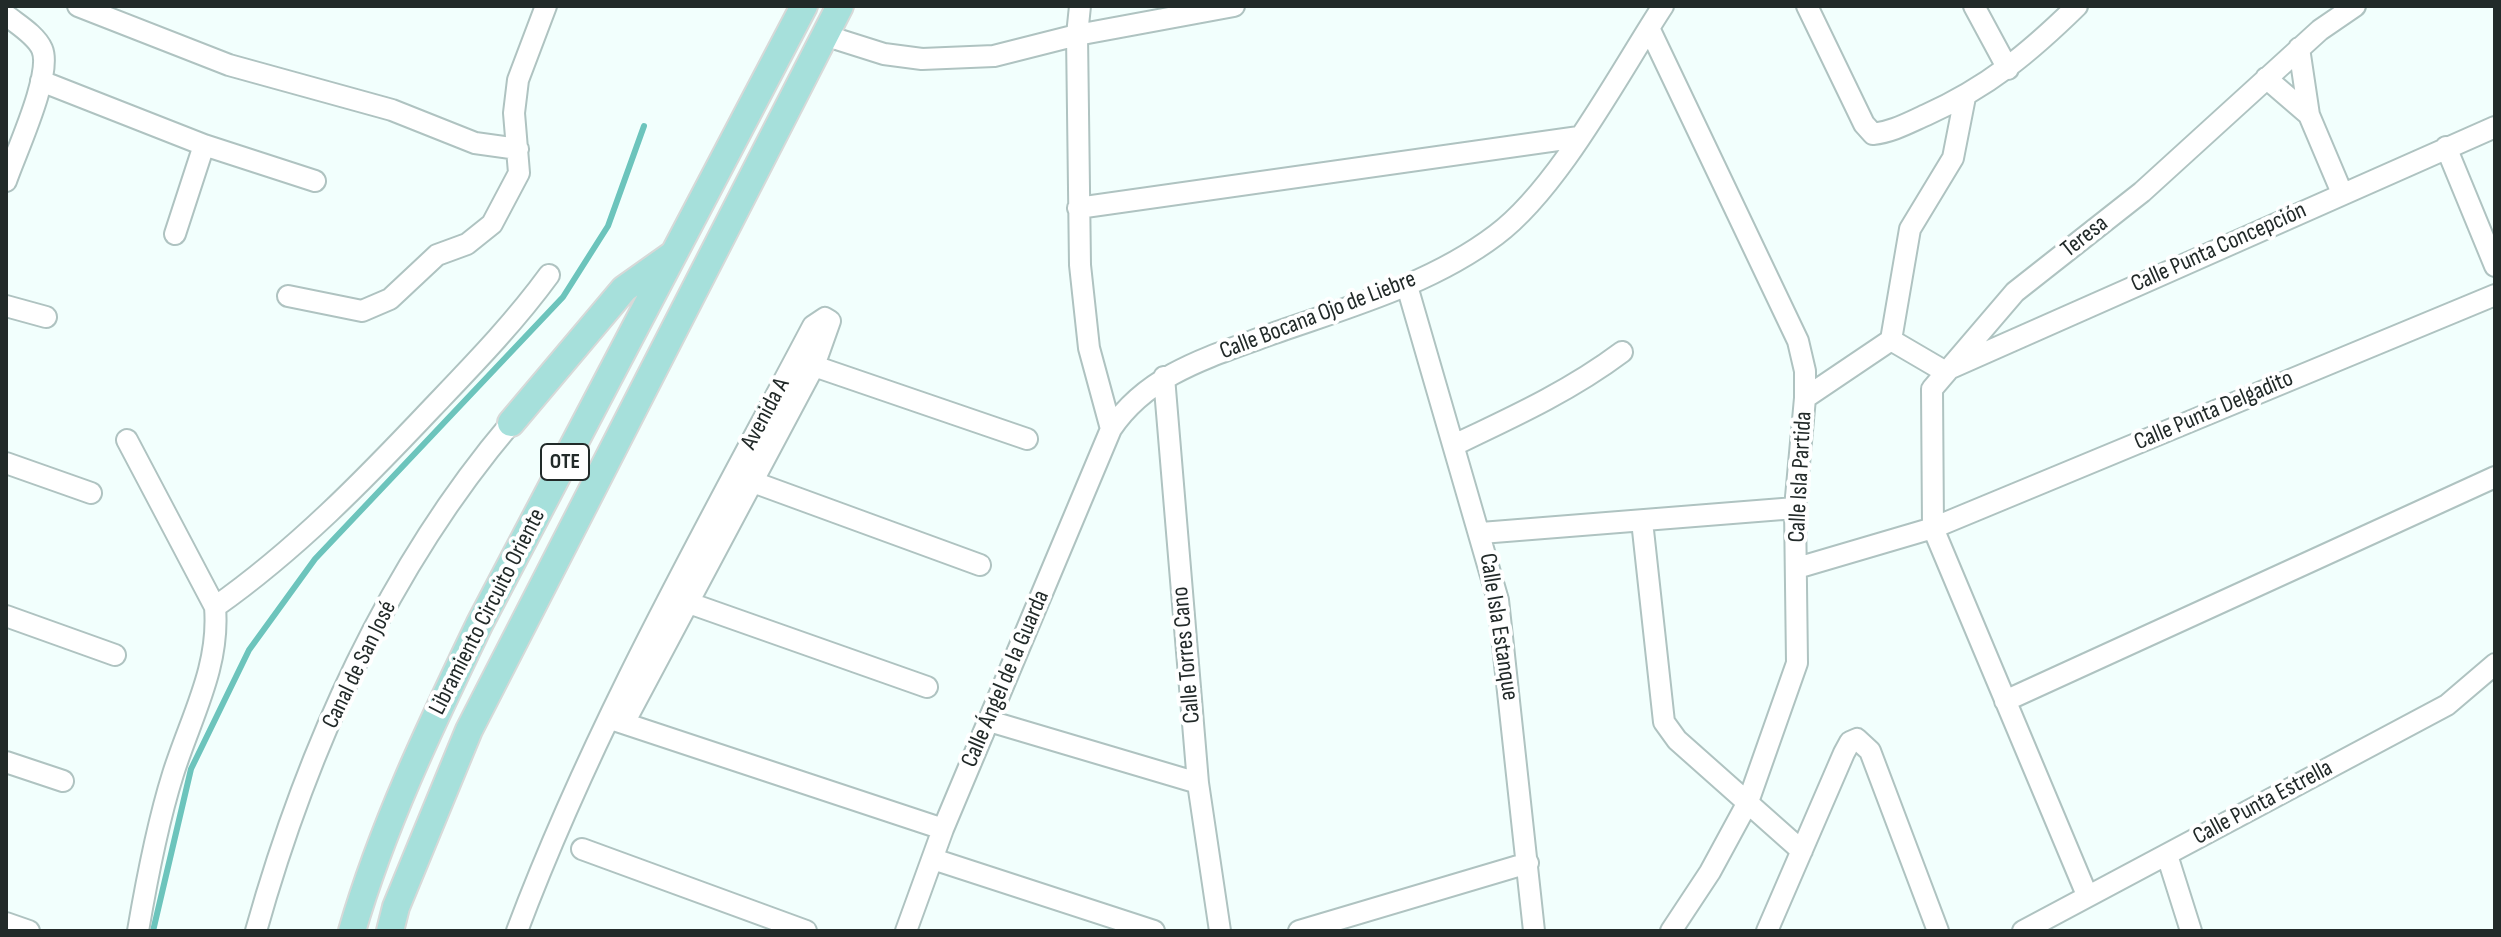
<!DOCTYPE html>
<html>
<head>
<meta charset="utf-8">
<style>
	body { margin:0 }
	#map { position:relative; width:2501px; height:937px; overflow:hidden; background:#f2fffd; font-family:"Sofia Sans Condensed",sans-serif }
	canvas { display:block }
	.frame { position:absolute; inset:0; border:8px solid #222a29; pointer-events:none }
</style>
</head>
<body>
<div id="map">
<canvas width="2501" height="937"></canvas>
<div class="frame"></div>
</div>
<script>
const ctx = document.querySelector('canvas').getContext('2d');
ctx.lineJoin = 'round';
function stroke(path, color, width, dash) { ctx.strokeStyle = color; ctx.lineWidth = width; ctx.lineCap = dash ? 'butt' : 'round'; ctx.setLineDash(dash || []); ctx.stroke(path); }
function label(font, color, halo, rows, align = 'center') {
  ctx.font = font + ' "Sofia Sans Condensed",sans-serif'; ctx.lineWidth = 8; ctx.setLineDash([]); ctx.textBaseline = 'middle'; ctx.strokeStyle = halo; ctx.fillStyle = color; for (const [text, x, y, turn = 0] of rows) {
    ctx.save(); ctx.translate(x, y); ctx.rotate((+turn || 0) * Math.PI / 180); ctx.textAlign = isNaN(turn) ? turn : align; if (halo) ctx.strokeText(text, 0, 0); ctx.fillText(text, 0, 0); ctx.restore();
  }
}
const stream = new Path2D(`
	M153,931L191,769L249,650L315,559L563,297L608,226L644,126`);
const minor = new Path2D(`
	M78,6L229,65L392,110L475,143L518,149
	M1080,6L1077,35L1080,265L1089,348L1111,429
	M1807,6L1864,124L1873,134C1892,132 1908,123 1926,115C1988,87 2029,53 2077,6
	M1974,6L2008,69
	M6,15C17,24 36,35 42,49C53,74 15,154 6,181
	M1649,28L1798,341L1805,371V398L1795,508L1797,663L1748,802L1710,872L1671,931
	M827,36L884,54L922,59L994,56L1077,35L1234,6
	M2299,48L2309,115L2342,193
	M2266,78L2309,115
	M41,81L204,145L315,181
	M2446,147L2495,266
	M1078,208L1579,137
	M175,234L204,145
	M1407,286L1498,600L1534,931
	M288,296L362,311L390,299L437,255L467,244L492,224L519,173L514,113L518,80L546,6
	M6,306L46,317
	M1891,340L1944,371L2495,127
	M1891,340L1910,229L1953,158L1965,97
	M814,366L1027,439
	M1164,377L1198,783L1220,931
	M1805,398L1891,340
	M127,440L215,607
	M1454,445C1513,417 1570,391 1622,352
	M6,463L91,493
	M753,482L980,565
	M1642,521L1664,722L1677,740L1802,851
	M1481,533L1795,508
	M1797,568L1933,528L2495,295
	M689,603L927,687
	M6,616L115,655
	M2005,701L2495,477
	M614,720L943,829
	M989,721L1198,783
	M6,762L63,781
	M582,849L806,931
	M2167,855L2191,931
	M933,859L1154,931
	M2087,895L1933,528L1932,389L2015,292L2142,192L2320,30L2355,6
	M6,923L29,931
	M138,931C147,878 157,825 173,774C191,717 220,667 215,607C296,550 364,480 432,408C473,365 514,323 549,275
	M256,931C307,749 388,568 511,423
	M517,931C596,721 708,525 813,326L825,318L830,321L814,366L624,723
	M906,931L943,829L1111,429C1148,374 1209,357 1269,335C1345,308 1430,285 1496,235C1559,188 1619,73 1663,6
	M1299,931L1528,863
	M1767,931L1844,753L1850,742L1857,739L1870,751L1938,931
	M2023,931L2447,705L2495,664`);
const major = new Path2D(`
	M511,423L624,289L672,255
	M352,931C383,824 432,723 480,623L804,6
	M390,931L396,907L469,730L840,6`);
const shields = [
	[565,462,48]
];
const shieldNames = [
	["OTE",565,462]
];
const streetNames = [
	["Teresa",2085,237,-38],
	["Calle Punta Concepción",2219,248,-24],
	["Calle Bocana Ojo de Liebre",1318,316,-21],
	["Calle Punta Delgadito",2214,411,-23],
	["Avenida A",766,414,-62],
	["Calle Isla Partida",1801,477,-87],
	["Libramiento Circuito Oriente",488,612,-63],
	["Calle Isla Estanque",1498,627,81],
	["Calle Torres Cano",1187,655,-95],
	["Canal de San José",360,665,-64],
	["Calle Ángel de la Guarda",1006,679,-67],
	["Calle Punta Estrella",2263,803,-28]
];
stroke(stream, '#6cc4bc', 6);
stroke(minor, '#afc3c1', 24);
stroke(major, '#d7d9d8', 30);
stroke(minor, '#fff', 20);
stroke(major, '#a6e0db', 26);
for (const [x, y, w] of shields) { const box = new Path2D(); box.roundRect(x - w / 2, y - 18, w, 36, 6); ctx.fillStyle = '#fff'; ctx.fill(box); stroke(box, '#222a29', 2); }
label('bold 22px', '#222a29', null, shieldNames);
label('24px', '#222a29', '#fff', streetNames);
</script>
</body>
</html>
